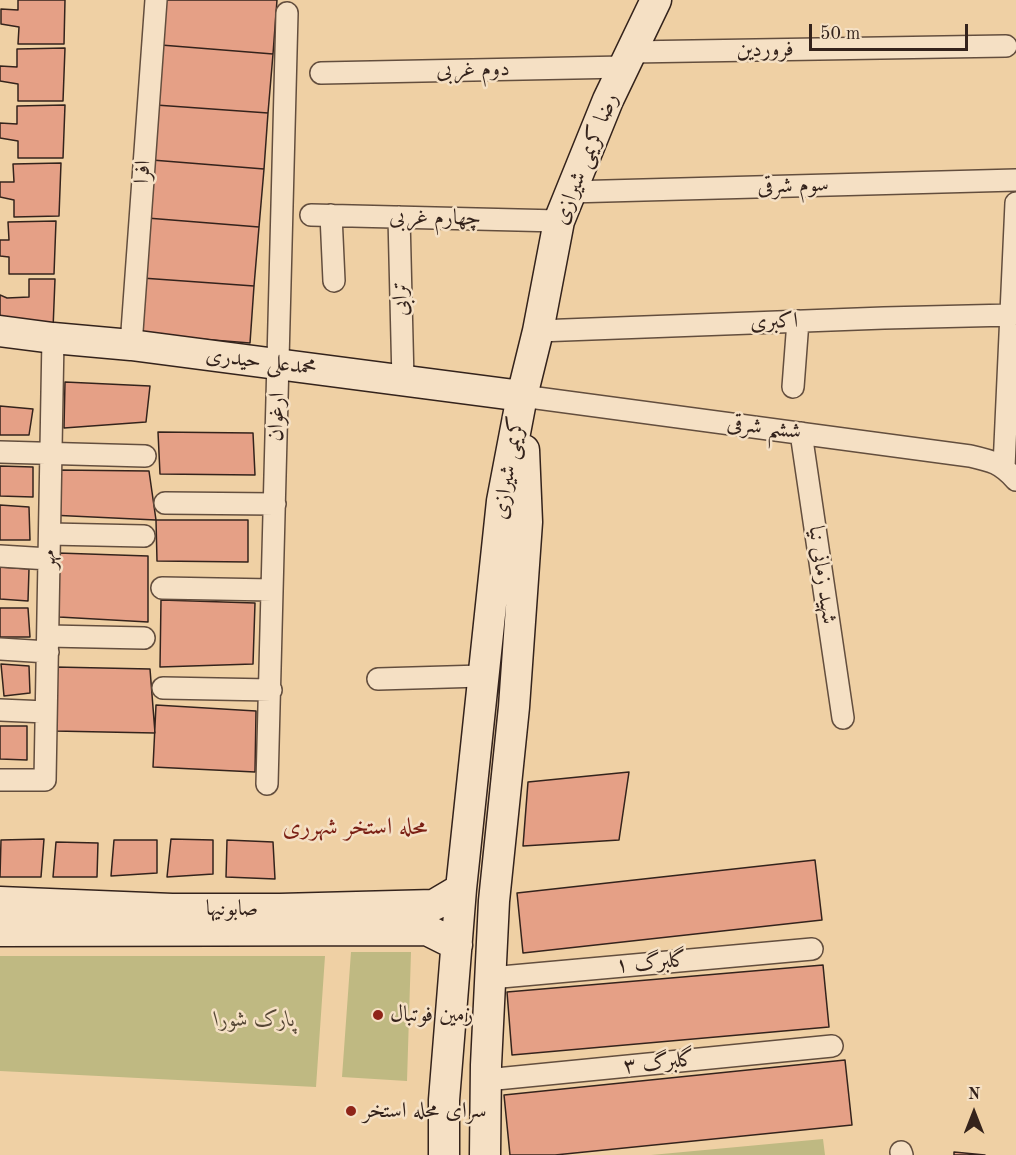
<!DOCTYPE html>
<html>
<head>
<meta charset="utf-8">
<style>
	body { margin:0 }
	#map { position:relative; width:1016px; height:1155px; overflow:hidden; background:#efd0a4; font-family:"Old Standard TT",serif }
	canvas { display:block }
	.north { position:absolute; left:944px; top:1083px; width:60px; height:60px; -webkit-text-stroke:4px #f5e0c4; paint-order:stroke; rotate:0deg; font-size:16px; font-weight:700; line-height:24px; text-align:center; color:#34231c }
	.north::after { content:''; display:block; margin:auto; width:21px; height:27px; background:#34231c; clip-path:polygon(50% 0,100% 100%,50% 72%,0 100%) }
	.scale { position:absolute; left:809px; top:24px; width:159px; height:27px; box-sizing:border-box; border:3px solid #34231c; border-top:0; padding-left:8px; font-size:18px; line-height:21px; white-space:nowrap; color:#34231c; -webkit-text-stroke:4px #f5e0c4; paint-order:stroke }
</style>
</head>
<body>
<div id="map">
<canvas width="1016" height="1155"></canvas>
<div class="north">N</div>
<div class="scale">50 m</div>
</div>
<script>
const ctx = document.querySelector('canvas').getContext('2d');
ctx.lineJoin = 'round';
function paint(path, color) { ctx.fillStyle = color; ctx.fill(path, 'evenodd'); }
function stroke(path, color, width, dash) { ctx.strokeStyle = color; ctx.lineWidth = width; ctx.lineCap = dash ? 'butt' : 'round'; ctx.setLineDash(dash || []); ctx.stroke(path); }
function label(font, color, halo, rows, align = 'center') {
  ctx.font = font + ' "Old Standard TT",Amiri,serif'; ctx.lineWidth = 5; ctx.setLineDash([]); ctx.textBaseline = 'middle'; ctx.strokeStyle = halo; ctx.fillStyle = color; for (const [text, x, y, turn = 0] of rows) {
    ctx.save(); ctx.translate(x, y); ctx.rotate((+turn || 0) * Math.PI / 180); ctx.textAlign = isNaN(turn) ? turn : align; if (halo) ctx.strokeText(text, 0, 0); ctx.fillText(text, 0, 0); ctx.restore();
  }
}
const green = new Path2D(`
	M351,952H411L407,1081L342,1077Z
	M0,956H325L316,1087L0,1071Z
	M823,1139L825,1155H651Z`);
const building = new Path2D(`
	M18,0H65L64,44H18L19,27L1,24V9L18,10Z
	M164,0H277L273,54L161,45Z
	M161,45L273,54L268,113L156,105Z
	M65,48L63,101H18V84L0,81V66L17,67V49Z
	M65,105L63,158H18V141L0,138V123L17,124V106Z
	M156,105L268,113L264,169L152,160Z
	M152,160L264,169L259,227L147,218Z
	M61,163L59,216L14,217V200L0,197V182H14L13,164Z
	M147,218L259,227L254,286L142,278Z
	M56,221L54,274H9V257L0,256V240H9L8,222Z
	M142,278L254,286L250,343L138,334Z
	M29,279H55L53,329L0,323V295L7,298L29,297Z
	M65,382L150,386L146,422L64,428Z
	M0,406L33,409L29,435H0Z
	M158,432L253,433L255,475L160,474Z
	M0,466L33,467V497L0,496Z
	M58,470L149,471L156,520L50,515Z
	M0,505L29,507L30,540H0Z
	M156,520H248V562L157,561Z
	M58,553L148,556V622L59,617Z
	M0,567L29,569L28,601L0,599Z
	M161,600L255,603L253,664L160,667Z
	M0,608H28L30,637H0Z
	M1,664L29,666L30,693L4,696Z
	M55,667L150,669L155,733L54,731Z
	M156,705L256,711L255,772L153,767Z
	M0,726H27V760L0,759Z
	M629,772L619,840L523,846L528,782Z
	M44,839L41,877H0L1,840Z
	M171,839L213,840V874L167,877Z
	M114,840H157V873L111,876Z
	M227,840L273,842L275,879L226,877Z
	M56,842L98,843L97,877H53Z
	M815,860L822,920L523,953L517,893Z
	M823,965L829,1027L512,1055L507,992Z
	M845,1060L852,1125L555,1155H510L504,1095Z
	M954,1152L985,1155H954Z`);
const street = new Path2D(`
	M631,52L1006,46
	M321,73L624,67
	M569,192L1016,180
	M311,215L559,221
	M331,215L334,281
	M399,217L403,381
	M538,331L884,318L1011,315
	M131,345L156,0
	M793,387L798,321
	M522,396L970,456C992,461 1001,463 1016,480
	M801,433L843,718
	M0,452L145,456
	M1004,467L1016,203
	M165,503L275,504
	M50,534L144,536
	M0,556L49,559
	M162,588L272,590
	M48,636L144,638
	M0,649L48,652
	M378,679L482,676
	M163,688L271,690
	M0,710L46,712
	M0,780H45L53,338
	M267,784L287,13
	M490,978L812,949
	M486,1080L832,1046
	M901,1152L902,1155`);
const secondary = new Path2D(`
	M0,331L53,338L131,345L522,396
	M0,902L172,909H280L434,905L461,889
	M0,931L427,930L457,945
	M444,1155V1100L461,889L502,501L522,396L538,331L559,221L608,100L656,0
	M485,1155L486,1065L494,901L514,707L527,522L524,450`);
const markers = [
	[378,1015,6,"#8f2418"],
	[351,1111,6,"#8f2418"]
];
const streetNames = [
	["فروردین",765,50,-1],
	["دوم غربی",473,70,-1],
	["رضا کریمی شیرازی",586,159,-68],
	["افرا",143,172,-86],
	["سوم شرقی",793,186,-2],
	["چهارم غربی",435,218,1],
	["ترابی",401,299,-91],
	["اکبری",774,322,-2],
	["محمدعلی حیدری",261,362,7],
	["ارغوان",277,417,-88],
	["ششم شرقی",764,428,7],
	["کریمی شیرازی",509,468,-80],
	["مهر",49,559,-89],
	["شهید زمانی نیا",822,575,82],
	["صابونیها",232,909],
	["گلبرگ ۱",651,963,-5],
	["گلبرگ ۳",659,1063,-6]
];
const poiNames = [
	["زمین فوتبال",390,1015],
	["سرای محله استخر",363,1111]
];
const parkNames = [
	["پارک شورا",255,1020]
];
const neighbourhoodNames = [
	["محله استخر شهرری",355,828]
];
paint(green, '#bfb982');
paint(building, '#e5a086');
stroke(building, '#34231c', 1.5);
stroke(street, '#634e3e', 24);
stroke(secondary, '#34231c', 33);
stroke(street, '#f5e0c4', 21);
stroke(secondary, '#f5e0c4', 30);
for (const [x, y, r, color] of markers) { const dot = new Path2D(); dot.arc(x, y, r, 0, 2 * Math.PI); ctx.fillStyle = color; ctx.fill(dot); stroke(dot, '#f5e0c4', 2); }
label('22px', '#34231c', '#f5e0c4', streetNames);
label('22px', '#34231c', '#f5e0c4', poiNames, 'left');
label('italic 22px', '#574836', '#f5e0c4', parkNames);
label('24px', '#7a1f14', '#f5e0c4', neighbourhoodNames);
</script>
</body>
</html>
